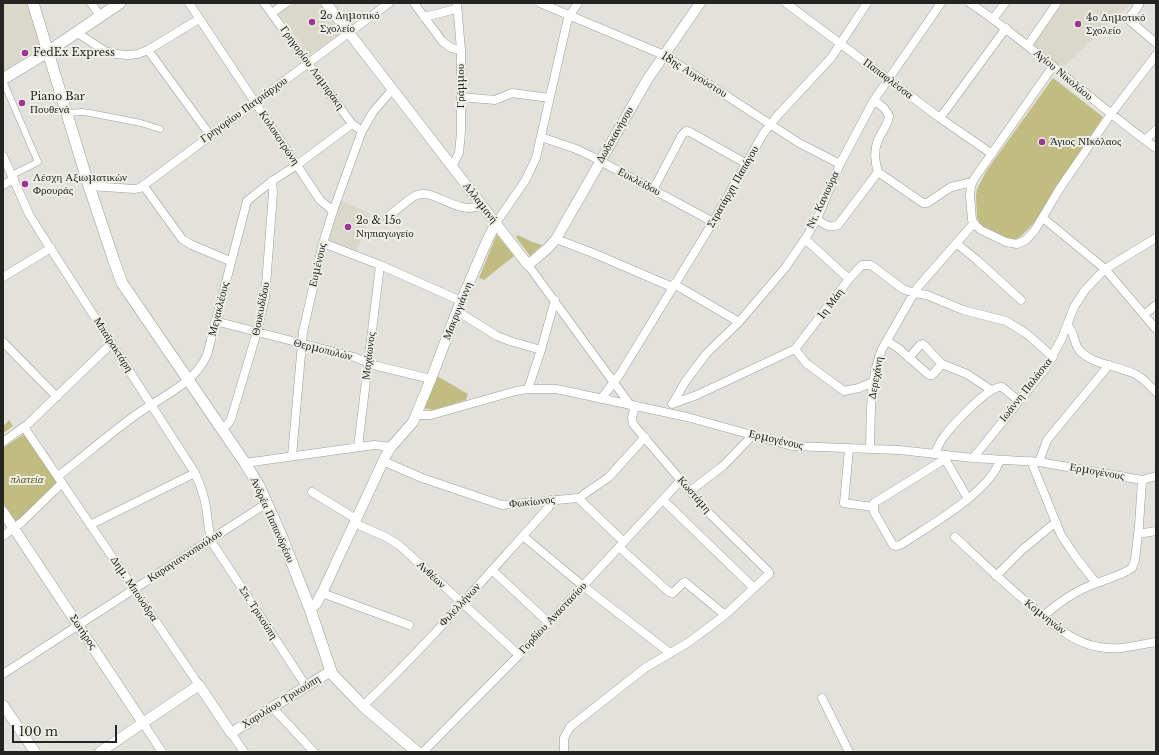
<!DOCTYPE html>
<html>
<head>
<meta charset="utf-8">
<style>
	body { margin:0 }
	#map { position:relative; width:1159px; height:755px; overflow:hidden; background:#e2e1db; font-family:"Libre Baskerville",serif }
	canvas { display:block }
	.frame { position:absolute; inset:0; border:4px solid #242421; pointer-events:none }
	.scale { position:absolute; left:12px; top:725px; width:105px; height:18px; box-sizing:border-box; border:2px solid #242421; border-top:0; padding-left:5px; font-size:12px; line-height:14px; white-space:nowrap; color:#242421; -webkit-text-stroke:3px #efefe8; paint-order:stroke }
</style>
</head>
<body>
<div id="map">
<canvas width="1159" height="755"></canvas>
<div class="frame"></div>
<div class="scale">100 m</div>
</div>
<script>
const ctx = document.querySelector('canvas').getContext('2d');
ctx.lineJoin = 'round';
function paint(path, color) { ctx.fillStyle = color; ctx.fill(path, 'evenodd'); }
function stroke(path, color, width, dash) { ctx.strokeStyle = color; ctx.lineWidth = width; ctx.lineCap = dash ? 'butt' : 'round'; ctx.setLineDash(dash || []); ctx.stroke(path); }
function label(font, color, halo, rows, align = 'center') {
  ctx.font = font + ' "Libre Baskerville",serif'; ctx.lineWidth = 4; ctx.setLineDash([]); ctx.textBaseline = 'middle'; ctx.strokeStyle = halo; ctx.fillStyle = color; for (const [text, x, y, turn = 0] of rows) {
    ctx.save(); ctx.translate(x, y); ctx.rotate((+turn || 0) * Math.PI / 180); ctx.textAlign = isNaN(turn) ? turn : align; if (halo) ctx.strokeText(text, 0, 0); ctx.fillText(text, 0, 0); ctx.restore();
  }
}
const built = new Path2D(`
	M3,3H29L43,45L3,72Z
	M294,3H324L344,30L310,55L279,14Z
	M1061,3H1131L1061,69L1032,45Z
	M340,200L370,214L357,251L327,240Z`);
const green = new Path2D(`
	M1053,78L1103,117L1034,223L1020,237L1016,239L1010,240L983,227L980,223L977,218L976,196L977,189L987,170Z
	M497,235L514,256L484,280L479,278L496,236Z
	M518,235L532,242L542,245L530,256L516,237Z
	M437,376L468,394L466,400L433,410L424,408Z
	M9,420L13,426L3,433V423L5,425Z
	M24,434L57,483L16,524L3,503V448Z`);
const pedestrian = new Path2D(`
	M3,81L38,162L12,175
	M68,113L82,112L90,113L141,123L160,129`);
const minor = new Path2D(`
	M91,3L100,16
	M189,3L320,200L333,211
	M264,3L352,124L362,131
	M414,3L442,41L451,48L461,50
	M540,3L664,55L799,143L840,164
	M786,3L940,118L992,154
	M970,3C1035,47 1092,102 1156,148
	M1137,3L1139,5L1129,18V20L1156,43
	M272,13L286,3
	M424,17L456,9
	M993,19L1005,3
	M76,32L105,51L116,54L128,55L138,54L148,50L199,19
	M1028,45L1057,3
	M148,50L210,135
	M1053,66L974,179L971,186L970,196L972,220L975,225L981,230L1006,242L1017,244L1026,240L1035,230L1060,188L1111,114L1156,55
	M461,97L495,100L512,93L549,98
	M874,100L884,108L889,116C888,126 880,133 877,143C874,151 875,163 878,172L923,203H927L951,187L972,182
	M940,118L1006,28
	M541,137L576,149L591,156L713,222
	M1145,140L1156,130
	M3,156L29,214L40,232L195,473C200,484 204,495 206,507C208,519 208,533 213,544L306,686
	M452,167L459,153L461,132V50L457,3
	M3,185L14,179
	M143,185L182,239L192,245L230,261
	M89,186L134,189L140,188L389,3
	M653,190L682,135L686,131L690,132L747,164
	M387,217C395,212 409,198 417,195C435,188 457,217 483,205
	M1043,218L1105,269L1156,329
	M817,219C824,224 829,229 838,225L878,172
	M496,223L525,181L536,158L568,18L578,3
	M556,239L593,253L672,287
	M805,239L849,279
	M323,243L380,265L461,301
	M956,243L977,260L1021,300
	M528,265L631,406
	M3,277L51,248
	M674,284L739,322
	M457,311L497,336L510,341L541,350
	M1144,315L1156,305
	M215,321L354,357L377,366L431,379
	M1067,325C1076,333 1073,346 1081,352C1095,365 1118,366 1135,374C1143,378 1150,386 1156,392
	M887,341L898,348L929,375H932L942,364L967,374L991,390
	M3,342L57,397
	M795,349L806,363L844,391L859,388L873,382
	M909,358L920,345L923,344L942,364
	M528,389L541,350L555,300
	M601,399L620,374L713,222L763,134L778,115L831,58L867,3
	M673,403L685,382L706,354L739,322L785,268L805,239L817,219L840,164L874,100L941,3
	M672,404L697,395L795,349L849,279L862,265H871L903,289L914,293L917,288L974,223
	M416,415H431L516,391L528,389H556L566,391L687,417L792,446L899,450L973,458L1039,462L1142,480L1156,476
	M24,427L199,685
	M221,429L228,424L231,419L257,332L265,298L273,193L272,181
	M3,442L28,424L112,343
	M358,447L380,265
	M849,449L844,503L873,507
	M870,449C871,416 869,380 882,349L914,293L927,295L963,310L1006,321L1027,334L1053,357
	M935,453C937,449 939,444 942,439C950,428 988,385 1002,387L1019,401
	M946,455L945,459L874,503V512L893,545L896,546L902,544C930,525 989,493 1000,460
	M292,456L303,332L323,243L333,211L362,131L373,112L392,90
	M973,458L1046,368L1062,338L1074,307L1085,290L1105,269L1156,238
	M945,459L968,499
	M383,461L422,478L502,505L578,498L624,542
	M1031,461L1061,535L1075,556L1096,583
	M1039,462L1047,440L1109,365
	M245,463L374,445L391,447
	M58,476C83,457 107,436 133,417C158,398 194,385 207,355L247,201L272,181L297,165L352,124
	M690,491L723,466L752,436
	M312,492L356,519
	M579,499L583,495L609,477L645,437
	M663,500L754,588
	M354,523L386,537L399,545L519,655
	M90,525L195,473
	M1138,534L1156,531
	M3,536L22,522L62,483
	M523,536L583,586L670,653
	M955,537C982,562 1008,587 1036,610C1055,626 1074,643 1099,647C1119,651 1137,645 1156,642
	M619,547L669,592L673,593L683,583L685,582L725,615
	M492,570L549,623
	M996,576L1022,550L1056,522
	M322,593L409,625
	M1043,616C1060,602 1076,590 1097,583C1109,578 1122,575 1132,568L1135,560L1139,526L1142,480
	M3,674L267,503
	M822,698L849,752
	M363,706C429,643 488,574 549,507L551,500
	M272,707L314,752
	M143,723L162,752
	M231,733L244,752
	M423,752L519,655L681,480
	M564,752V738L570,727L645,668L689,642L725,615L769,574V572L707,511L633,424L632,418L635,406`);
const tertiary = new Path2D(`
	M326,3L528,265L548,248L556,239L647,80L700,3
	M3,512L143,723
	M310,609L316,604L322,593L386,455L391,447L413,422L431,379L457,311L486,243L496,223
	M3,705L35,752
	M100,752L199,685L231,733L331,671`);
const secondary = new Path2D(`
	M33,3L89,186L114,261L122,283L245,463L259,486L281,535L310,609L332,674L363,706L417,752
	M3,79L49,51L120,3`);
const markers = [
	[312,22,4,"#9d3496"],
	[1078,24,4,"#9d3496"],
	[25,53,4,"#9d3496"],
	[22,103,4,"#9d3496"],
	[1042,142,4,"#9d3496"],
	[25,184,4,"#9d3496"],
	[348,227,4,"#9d3496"]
];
const poiNames = [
	["2ο Δημοτικό",320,16],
	["Σχολείο",320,29],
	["4ο Δημοτικό",1086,18],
	["Σχολείο",1086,31],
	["FedEx Express",33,53],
	["Piano Bar",30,97],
	["Πουθενά",30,110],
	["Άγιος ΝΙκόλαος",1050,142],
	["Λέσχη Αξιωματικών",33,178],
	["Φρουράς",33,191],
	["2ο & 15ο",356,221],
	["Νηπιαγωγείο",356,234]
];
const streetNames = [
	["Γρηγορίου Λαμπράκη",312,68,54],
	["18ης Αυγούστου",694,75,32],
	["Αγίου Νικολάου",1063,75,40],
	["Παπαφλέσσα",888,79,37],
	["Γράμμου",461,86,-90],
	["Γρηγορίου Πατριάρχου",244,110,-36],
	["Δωδεκανήσου",615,135,-60],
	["Κολοκοτρώνη",279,138,56],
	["Ευκλείδου",639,182,28],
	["Στρατάρχη Παπάγου",733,187,-60],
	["Ντ. Κανιούρα",823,200,-65],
	["Αλλαμανή",480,203,52],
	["Ευμένους",318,265,-77],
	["1η Μάη",831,304,-53],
	["Μεγακλέους",219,309,-76],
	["Θουκυδίδου",261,309,-79],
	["Μακρυγιάννη",458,311,-68],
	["Μπαϊρακτάρη",113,345,57],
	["Θερμοπυλών",323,350,14],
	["Μαχάωνος",369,356,-83],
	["Δερεχάνη",876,378,-80],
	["Ιωάννη Παλάσκα",1026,390,-52],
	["Ερμογένους",776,440,13],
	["Ερμογένους",1097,472,10],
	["Κωστάμη",694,495,49],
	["Φωκίωνος",532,502,-6],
	["Ανδρέα Παπανδρέου",272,520,66],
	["Καραγιαννοπούλου",185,556,-33],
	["Ανθέων",431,575,43],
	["Δημ. Μπούσδρα",134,589,56],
	["Φιλελλήνων",460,605,-47],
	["Σπ. Τρικούπη",258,613,57],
	["Κομνηνών",1045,617,38],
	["Γορδίου Αναστασίου",553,618,-47],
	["Σωτήρος",83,632,56],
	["Χαριλάου Τρικούπη",281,702,-32]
];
const parkNames = [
	["πλατεία",27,480]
];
paint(built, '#d9d8ca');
paint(green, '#c1bd82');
stroke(pedestrian, '#9e9e97', 7);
stroke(minor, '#9e9e97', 9);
stroke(tertiary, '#9e9e97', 11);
stroke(secondary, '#9e9e97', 12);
stroke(pedestrian, '#fff', 6);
stroke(minor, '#fff', 8);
stroke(tertiary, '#fff', 10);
stroke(secondary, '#fff', 11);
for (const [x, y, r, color] of markers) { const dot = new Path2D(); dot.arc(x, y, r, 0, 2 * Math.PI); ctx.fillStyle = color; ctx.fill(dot); stroke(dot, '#efefe8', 1.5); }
label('11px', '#242421', '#efefe8', poiNames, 'left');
label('11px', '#242421', '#efefe8', streetNames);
label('italic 11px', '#595403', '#efefe8', parkNames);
</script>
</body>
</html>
